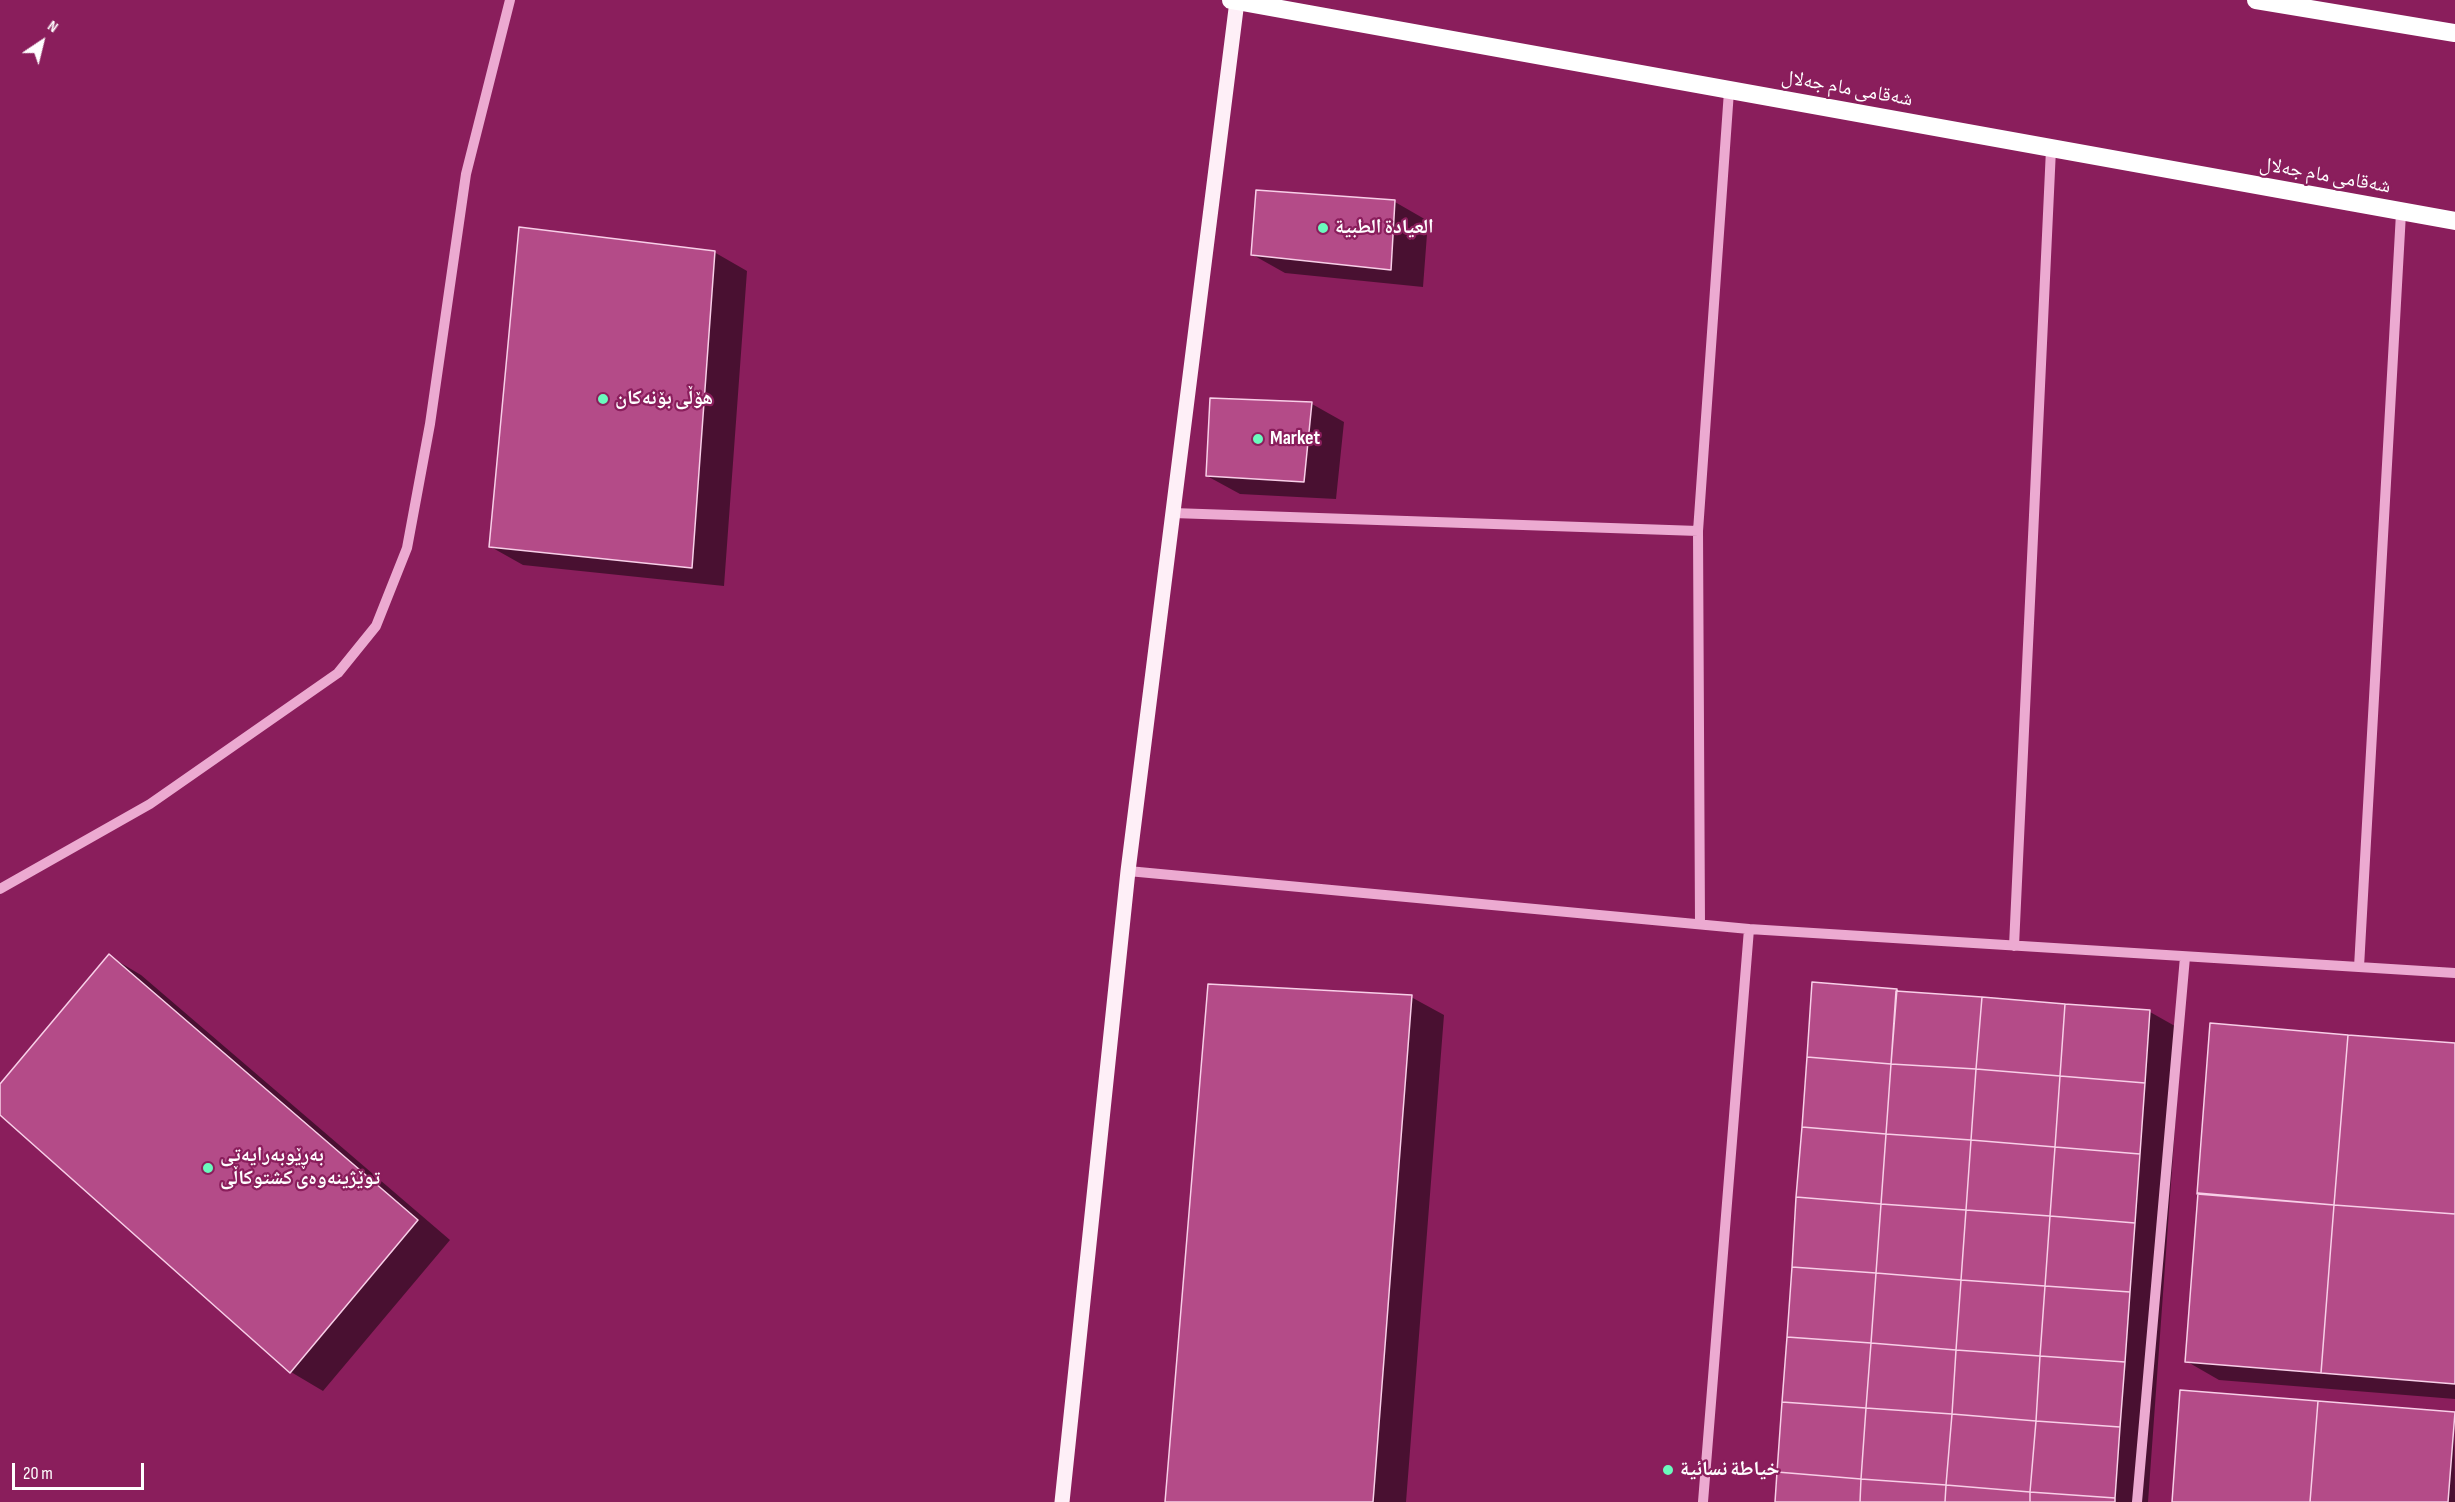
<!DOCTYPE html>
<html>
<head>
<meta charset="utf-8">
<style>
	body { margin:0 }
	#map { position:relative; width:2455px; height:1502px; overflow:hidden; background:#8a1e5c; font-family:"Sofia Sans Condensed",sans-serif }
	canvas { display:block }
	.north { position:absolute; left:12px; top:12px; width:60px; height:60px; -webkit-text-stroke:4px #8a1e5c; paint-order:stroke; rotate:35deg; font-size:16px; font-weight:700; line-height:24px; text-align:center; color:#fff }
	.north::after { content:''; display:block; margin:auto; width:21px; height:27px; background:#fff; clip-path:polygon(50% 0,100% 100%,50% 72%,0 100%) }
	.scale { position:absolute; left:12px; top:1463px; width:132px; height:27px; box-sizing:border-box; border:3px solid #fff; border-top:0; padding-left:8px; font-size:18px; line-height:21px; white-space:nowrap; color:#fff; -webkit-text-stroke:4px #8a1e5c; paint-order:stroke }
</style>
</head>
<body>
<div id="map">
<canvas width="2455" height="1502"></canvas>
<div class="north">N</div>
<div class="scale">20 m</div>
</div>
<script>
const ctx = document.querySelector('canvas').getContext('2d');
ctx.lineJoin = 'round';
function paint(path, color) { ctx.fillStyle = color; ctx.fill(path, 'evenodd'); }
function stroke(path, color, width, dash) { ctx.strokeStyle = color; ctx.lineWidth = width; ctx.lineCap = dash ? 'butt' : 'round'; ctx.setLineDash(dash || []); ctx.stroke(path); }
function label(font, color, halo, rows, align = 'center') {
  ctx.font = font + ' "Sofia Sans Condensed","Noto Naskh Arabic",sans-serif'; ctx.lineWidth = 4.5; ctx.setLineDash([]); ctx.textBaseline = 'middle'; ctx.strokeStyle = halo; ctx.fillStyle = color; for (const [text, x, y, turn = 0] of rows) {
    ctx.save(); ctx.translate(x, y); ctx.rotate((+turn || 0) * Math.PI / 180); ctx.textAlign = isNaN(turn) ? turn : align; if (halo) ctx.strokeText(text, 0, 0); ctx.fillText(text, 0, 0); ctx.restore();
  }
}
const shadow = new Path2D(`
	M1257,192L1395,202L1428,221L1423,287L1285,273L1253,255Z
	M714,252L747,271L724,586L523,565L491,547Z
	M1211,400L1312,404L1344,422L1336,499L1240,494L1207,476Z
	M109,956L141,975L450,1240L323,1391L291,1372L0,1113V1086Z
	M1896,990L1901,993L2150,1012L2182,1030L2148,1502H1776Z
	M1411,997L1444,1015L1406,1502H1167Z
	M2455,1045V1399L2219,1380L2186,1361Z
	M2454,1413L2455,1502H2174Z`);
const building = new Path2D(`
	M1256,190L1395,200L1391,270L1251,255Z
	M519,227L715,251L692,568L489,547Z
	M1210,398L1312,402L1304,482L1206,476Z
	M109,954L418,1220L290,1373L0,1115V1084Z
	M1812,982L1897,989L1891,1064L1807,1057Z
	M1208,984L1412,995L1373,1502H1165Z
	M1896,991L1982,997L1976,1069L1891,1064Z
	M1982,997L2065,1004L2060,1076L1976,1069Z
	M2065,1004L2150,1010L2145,1083L2060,1076Z
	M2210,1023L2348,1035L2334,1205L2197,1194Z
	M2348,1035L2455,1043V1214L2334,1205Z
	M1807,1057L1891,1064L1886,1134L1802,1127Z
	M1891,1064L1976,1069L1971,1140L1886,1134Z
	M1976,1069L2060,1076L2055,1147L1971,1140Z
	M2060,1076L2145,1083L2140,1154L2055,1147Z
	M1802,1127L1886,1134L1881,1204L1796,1197Z
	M1886,1134L1971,1140L1966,1210L1881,1204Z
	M1971,1140L2055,1147L2050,1216L1966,1210Z
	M2055,1147L2140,1154L2135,1223L2050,1216Z
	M2198,1193L2334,1205L2321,1373L2185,1362Z
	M1796,1197L1881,1204L1876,1273L1792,1267Z
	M1881,1204L1966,1210L1961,1280L1876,1273Z
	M2334,1205L2455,1214V1384L2321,1373Z
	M1966,1210L2050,1216L2045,1286L1961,1280Z
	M2050,1216L2135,1223L2130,1292L2045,1286Z
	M1792,1267L1876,1273L1871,1343L1787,1337Z
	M1876,1273L1961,1280L1956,1350L1871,1343Z
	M1961,1280L2045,1286L2040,1356L1956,1350Z
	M2045,1286L2130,1292L2125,1362L2040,1356Z
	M1787,1337L1871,1343L1866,1408L1782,1402Z
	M1871,1343L1956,1350L1952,1414L1866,1408Z
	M1956,1350L2040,1356L2036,1421L1952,1414Z
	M2040,1356L2125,1362L2120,1427L2036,1421Z
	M2180,1390L2318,1401L2310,1502H2172Z
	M2318,1401L2455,1412L2448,1502H2310Z
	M1782,1402L1866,1408L1861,1479L1777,1472Z
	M1866,1408L1952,1414L1946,1485L1861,1479Z
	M1952,1414L2036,1421L2030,1492L1946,1485Z
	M2036,1421L2120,1427L2115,1498L2030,1492Z
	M1777,1472L1861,1479L1860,1502H1775Z
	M1861,1479L1946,1485L1945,1502H1860Z
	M1946,1485L2030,1492V1502H1945Z
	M2030,1492L2115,1498V1502H2030Z`);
const minor = new Path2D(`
	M1173,513L1698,531
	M1128,871L1749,929L1703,1502
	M0,889L150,804L338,673L376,626L407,548L430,424L466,174L510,0
	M1700,924L1698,531L1729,91
	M1749,929L2455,973
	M2014,946L2051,149
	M2359,967L2401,213
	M2137,1502L2185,957`);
const major = new Path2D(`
	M1062,1502L1128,871L1237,1`);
const highway = new Path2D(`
	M1231,0L2455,221
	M2256,0L2455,33`);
const markers = [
	[1323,228,6,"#6afabd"],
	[603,399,6,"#6afabd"],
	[1258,439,6,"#6afabd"],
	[208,1168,6,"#6afabd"],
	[1668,1470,6,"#6afabd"]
];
const streetNames = [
	["شەقامی مام جەلال",1847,89,10],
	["شەقامی مام جەلال",2325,176,10]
];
const poiNames = [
	["العيادة الطبية",1335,228],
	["هۆڵی بۆنەکان",615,399],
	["Market",1270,439],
	["بەڕێوبەرایەتی",220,1156],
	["توێژینەوەی کشتوکاڵی",220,1179],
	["خياطة نسائية",1680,1470]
];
paint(shadow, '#0007');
paint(building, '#b44b88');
stroke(building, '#f8cfe8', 1.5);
stroke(minor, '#ecaad1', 10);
stroke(major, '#feeff7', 15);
stroke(highway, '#fff', 18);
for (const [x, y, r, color] of markers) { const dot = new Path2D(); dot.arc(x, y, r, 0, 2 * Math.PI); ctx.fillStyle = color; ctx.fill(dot); stroke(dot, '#8a1e5c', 2); }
label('20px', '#fff', '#8a1e5c', streetNames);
label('bold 20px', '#fff', '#8a1e5c', poiNames, 'left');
</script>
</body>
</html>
